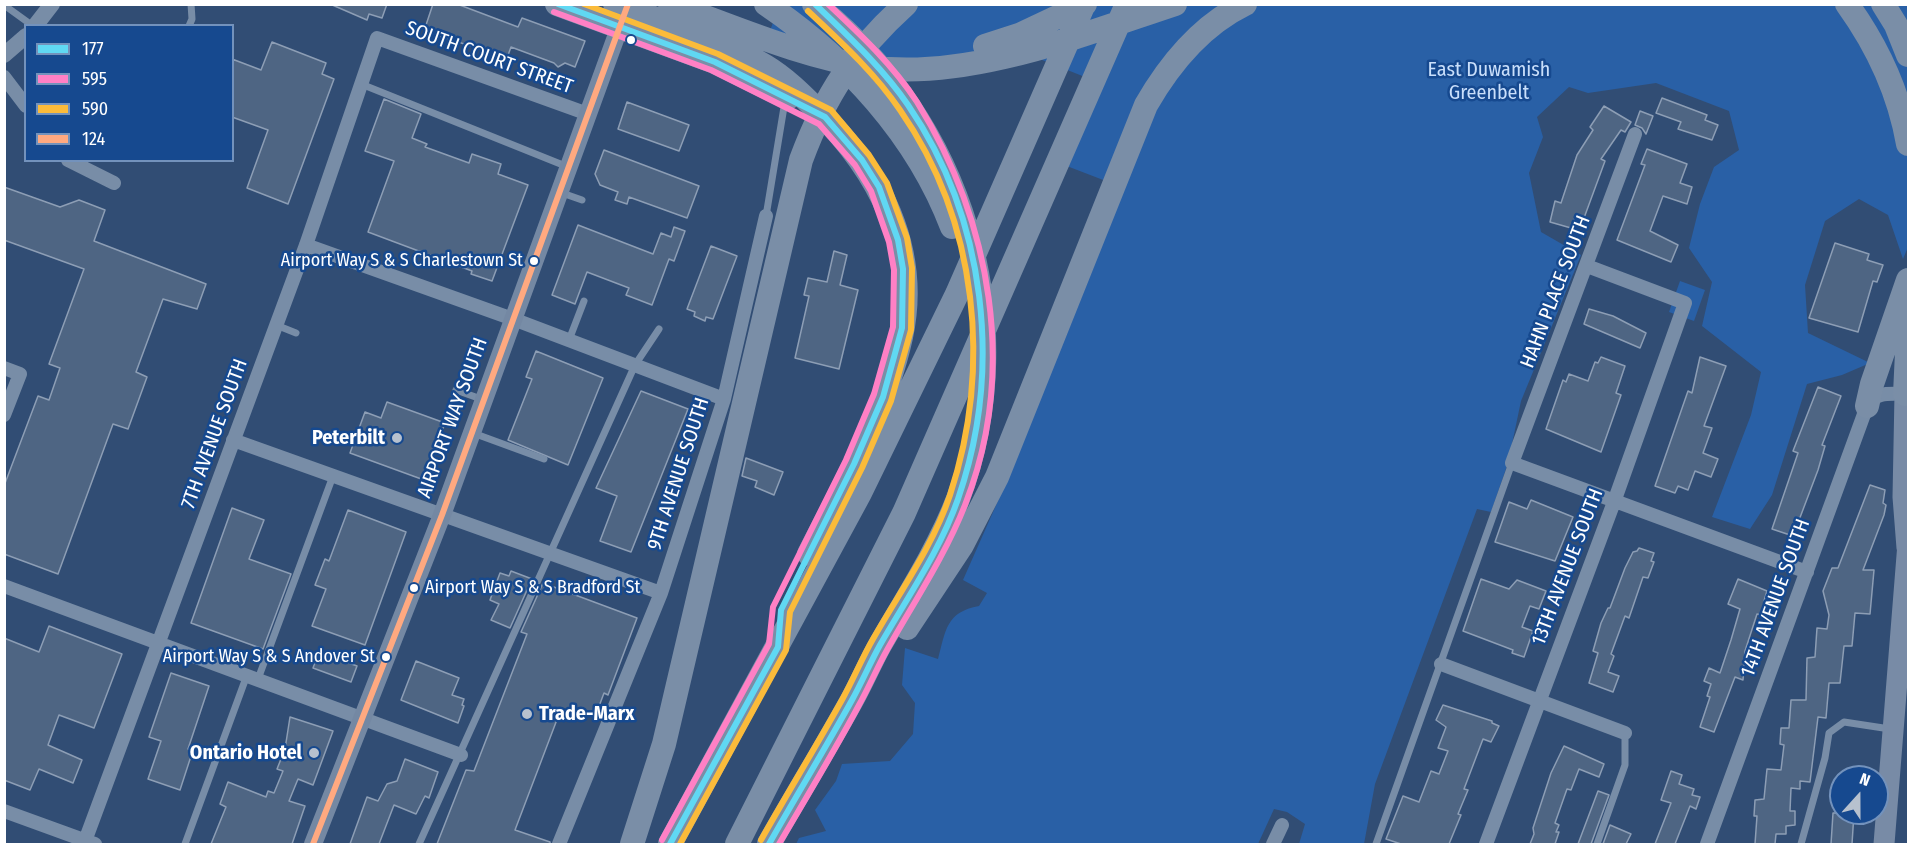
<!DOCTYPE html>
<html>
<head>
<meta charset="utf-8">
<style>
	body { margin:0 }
	#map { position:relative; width:1913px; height:849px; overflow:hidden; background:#314d74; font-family:"Fira Sans Condensed",sans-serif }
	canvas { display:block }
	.frame { position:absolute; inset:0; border:6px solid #fff; pointer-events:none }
	.legend { position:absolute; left:24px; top:24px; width:210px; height:138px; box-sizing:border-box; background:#16498f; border:2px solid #7392bc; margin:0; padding:8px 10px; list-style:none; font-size:18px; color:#fff }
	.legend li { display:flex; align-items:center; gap:12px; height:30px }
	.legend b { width:30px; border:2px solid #7392bc }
	.north { position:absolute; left:1829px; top:765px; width:60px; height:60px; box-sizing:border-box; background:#16498f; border:2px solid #7392bc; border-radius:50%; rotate:21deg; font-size:16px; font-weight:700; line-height:24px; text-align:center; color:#fff }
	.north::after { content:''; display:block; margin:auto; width:21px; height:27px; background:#b7c1ce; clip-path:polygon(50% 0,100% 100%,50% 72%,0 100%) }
</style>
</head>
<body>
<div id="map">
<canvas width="1913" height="849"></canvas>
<div class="frame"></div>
<ul class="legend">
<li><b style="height:8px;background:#60d8f3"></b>177</li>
<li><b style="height:8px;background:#ff80c5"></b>595</li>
<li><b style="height:8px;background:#fbbb3a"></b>590</li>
<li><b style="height:8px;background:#ffa980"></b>124</li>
</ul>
<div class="north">N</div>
</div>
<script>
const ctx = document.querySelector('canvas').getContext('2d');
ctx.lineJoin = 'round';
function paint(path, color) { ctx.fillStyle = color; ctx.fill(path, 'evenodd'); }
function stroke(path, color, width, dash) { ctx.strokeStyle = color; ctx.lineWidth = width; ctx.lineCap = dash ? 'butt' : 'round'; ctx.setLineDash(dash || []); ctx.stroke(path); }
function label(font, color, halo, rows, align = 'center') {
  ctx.font = font + ' "Fira Sans Condensed",sans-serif'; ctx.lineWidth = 5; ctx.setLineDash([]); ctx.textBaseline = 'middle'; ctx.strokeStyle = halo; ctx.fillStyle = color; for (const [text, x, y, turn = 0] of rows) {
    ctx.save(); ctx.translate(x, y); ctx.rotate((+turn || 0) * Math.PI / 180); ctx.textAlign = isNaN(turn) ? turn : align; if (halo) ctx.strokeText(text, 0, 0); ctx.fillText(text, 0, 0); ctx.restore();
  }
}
const green = new Path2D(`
	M780,4L1908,5V247L1903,259L1888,215L1859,199L1825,221L1805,285L1808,333L1870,363L1842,375L1807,384L1772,495L1750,529L1712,517L1751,415L1761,372L1702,326L1712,282L1689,248L1700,204L1714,167L1739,150L1729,111L1656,83L1588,93L1569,87L1537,117L1543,137L1529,173L1541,232L1581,255L1521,401L1508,463L1491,512L1477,509L1375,784L1364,844H1299L1305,824L1287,812L1274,809L1258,844H796L799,838L826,831L815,810L836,781L842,764L890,761L913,734L915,703L902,685L905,648L938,659C946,630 946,612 979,606L987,593L963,580L1001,494L1124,188L1059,163L1095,81L1012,48L896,62L768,36Z
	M1680,281L1705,290L1694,321L1669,312Z`);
const building = new Path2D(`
	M330,4H387L382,18L369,14L367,20Z
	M433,4H457L518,27L522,18L585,41L575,67L565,63L558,67L554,63L511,47L507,58H497L486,54L487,51L432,34L425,28Z
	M272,42L326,63L322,74L334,79L288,204L247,188L268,130L232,117V59L261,70Z
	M1662,98L1707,115L1705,120L1718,125L1712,140L1678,129L1681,122L1656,113Z
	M384,99L421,114L412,138L427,144L425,147L469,163L472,154L501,164L498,174L528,185L492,281L471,274L472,271L368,232L394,161L365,151Z
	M627,102L689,125L679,151L618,129Z
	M1604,106L1631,122L1625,132L1621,130L1601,159L1605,161L1584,218L1576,215L1571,228L1550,222L1555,201L1561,203L1577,155L1593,130L1590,127Z
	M1640,111L1653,116L1646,134L1642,128L1635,125Z
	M1647,149L1687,164L1680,183L1692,187L1687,204L1663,196L1650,231L1678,245L1671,262L1617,240L1645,165L1641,164Z
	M604,150L699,186L687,218L629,197L627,204L615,200L618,192L600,185L595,174Z
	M4,187L60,207L79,200L105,210L94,241L206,284L197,309L163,299L136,372L147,377L128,429L113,424L58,574L4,554V486L38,396L49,400L60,368L49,364L84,269L4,240Z
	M578,225L653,254L661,233L671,237L674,227L685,231L674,261L669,259L652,305L626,295L629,288L587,272L575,304L552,295Z
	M1835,243L1869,254L1867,260L1883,265L1877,282L1873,281L1858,332L1809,318Z
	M711,246L737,256L713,319L706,317L705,321L694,316L695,312L687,309Z
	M834,251L847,255L840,285L858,290L839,369L795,358L809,296L804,295L808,278L827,282Z
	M1589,309L1613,316L1646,333L1640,348L1584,324Z
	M536,351L603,378L568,465L508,440L532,379L526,377Z
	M1601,357L1625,366L1616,393L1621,395L1601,452L1546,429L1563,380L1566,382L1569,374L1588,381L1595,362L1598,363Z
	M1700,357L1726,366L1704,426L1712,428L1703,453L1718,459L1711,477L1695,471L1688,490L1678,486L1675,493L1655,486L1688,391L1692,393Z
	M1818,387L1841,396L1822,445L1825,446L1818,470L1793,536L1772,529L1798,453L1793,451Z
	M641,391L688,409L631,552L600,541L617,496L596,488Z
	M387,402L445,423L424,480L350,453L365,412L381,418Z
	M746,458L783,472L774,495L755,487L757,481L742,476Z
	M1870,485L1885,490L1883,503L1886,505L1884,515L1863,570H1874L1870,614L1855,613L1852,646H1844L1840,683H1829L1826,718L1818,717L1810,782L1800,781V789L1791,788L1790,811H1795V825L1786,826V834H1776L1775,844H1755L1757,816H1754L1755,800L1764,799L1767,769L1781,770L1784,745L1780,744L1781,728H1789L1791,700H1806L1807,658L1815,657L1817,628L1827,629L1829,615L1823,591L1832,568H1838Z
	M1531,500L1573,517L1555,561L1495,542L1509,502L1527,509Z
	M232,508L264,520L249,559L291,574L263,649L191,623Z
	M348,510L406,532L365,645L312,626L326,589L315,585L325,559L329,561Z
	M1639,548L1654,553L1651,561L1654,562L1648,578L1643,577L1629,618L1625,616L1611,654L1614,656L1608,672L1619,676L1613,692L1589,683L1598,653L1593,651L1601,623L1608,608H1610L1625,568L1633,552L1637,551Z
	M511,571L532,579L510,628L491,620L499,604L490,600L500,573L509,576Z
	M1481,579L1509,589L1517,580L1546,591L1539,609L1530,606L1522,627L1533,631L1524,657L1512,653L1513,650L1463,631Z
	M1738,579L1767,591L1764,601L1766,602L1761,615L1757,614L1745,651L1743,680L1735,677L1714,732L1700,727L1710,697L1707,696L1711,684L1704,681L1709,668L1720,673L1731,640L1740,609L1728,604Z
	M543,583L637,618L608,695L604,693L595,717L580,712L579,716L561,709L515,830L550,842V844H437L466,770L474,771L527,634L521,632Z
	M49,626L122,654L94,728L59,715L48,745L82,760L73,783L39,769L30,790L4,780V638L39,652Z
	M319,652L357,666L351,682L313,668Z
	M416,661L459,678L452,695L464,699L462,705L464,706L458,723L401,700Z
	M171,673L209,686L188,749L193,750L180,790L148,779L161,741L149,737Z
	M1443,705L1492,721V723L1499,726L1491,742L1483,739L1464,789L1468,790L1458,814L1461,815L1449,844H1401L1386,839L1403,796L1419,802L1431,771L1439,774L1448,751L1438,748L1446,727L1436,720Z
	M290,717L333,731L313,785L298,779L289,801L305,806L292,844H211L226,807L220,804L228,782L266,797L268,791L274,793L283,771L277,769L285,749Z
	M1564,746L1604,764L1599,777L1579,769L1571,790L1567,789L1555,823L1559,825L1556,832H1559L1555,844H1530L1534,834L1533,828L1551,773Z
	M405,759L438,772L429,798L425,796L416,814L394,805L379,844H350L367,797L378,801L387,784L397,781Z
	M1671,771L1682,775L1679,784L1694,789L1692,795L1700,797L1696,809L1690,806L1675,844H1655L1671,803L1661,800Z
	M1598,791L1609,795L1591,844H1578Z
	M1833,813H1854L1852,844H1831Z
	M1610,825L1631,834L1626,844H1603Z`);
const service = new Path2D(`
	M4,5L33,26
	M189,26L192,19L191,4
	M361,84L568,167
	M562,193L582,200
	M766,216L785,101
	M276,325L296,333
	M569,340L584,301
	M456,390L481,399
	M473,433L544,459
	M258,679L333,476
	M185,844L247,675
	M419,844L635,365L659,329
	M1376,844L1512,463
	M1597,844L1625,765V733
	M1801,844L1825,758L1829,733L1844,722L1890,729`);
const minor = new Path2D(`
	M4,77L26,106
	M1635,134L1512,463L1807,572
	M68,160L114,183
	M306,245L513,319L724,399
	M4,368L20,374L4,415
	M233,440L661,593
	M4,586L461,755
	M1441,664L1625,733
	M4,811L95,844
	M85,841L306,245L377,38L588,114
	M559,844L661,593L724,399L766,216
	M1273,844L1282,825
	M1486,844L1614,502L1685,303L1587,266
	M1707,844L1867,406C1876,391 1890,394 1905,394`);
const tertiary = new Path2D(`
	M35,26L52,4
	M4,55L26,36`);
const secondary = new Path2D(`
	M313,844L442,515L624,15`);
const primary = new Path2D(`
	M1905,394L1903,497L1907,548
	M1884,844L1908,543`);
const motorway = new Path2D(`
	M557,4L715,62L788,98
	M615,4C665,23 719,38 765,66C785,78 801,94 817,110C879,171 920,248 901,337C884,414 844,485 809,554
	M670,4C735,27 802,57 870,67C967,81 1084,34 1175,4
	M766,4C847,59 917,135 952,227
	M1847,4C1878,47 1899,92 1908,144
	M1883,4L1896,25L1908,55
	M985,46L1019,35L1085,4
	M1905,394L1908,331
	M1867,406L1872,384L1908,280
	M907,628L962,545L997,477L1146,105C1169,65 1202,25 1245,4
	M632,844L664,744L801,160C825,95 854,51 906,4
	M670,844L860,493L957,294L1084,4
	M737,844L904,513L1127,4
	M769,844C796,796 825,749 852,700C862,682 870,663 880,645C907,598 938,550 958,499C1024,321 962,120 814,4`);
const bus1 = new Path2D(`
	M558,4L715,62L825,117L862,160L879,187L898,240L903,269L902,328L883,397L854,464L781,610L778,647L670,844
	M769,844C796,796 825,749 852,700C862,682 870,663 880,645C907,598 940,551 958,499C1003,369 986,219 908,105C882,67 848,36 815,4`);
const bus2 = new Path2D(`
	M554,12L711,70L819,124L855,165L871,191L889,242L894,270L893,327L874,394L846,460L773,607L769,644L662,840
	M779,844C806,798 834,752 859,705C869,687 877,668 887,650C914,602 945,556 965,505C1018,371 991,221 917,102C893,65 860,34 828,4`);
const bus3 = new Path2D(`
	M584,4L718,54L831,110L869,155L887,183L907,238L912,268L911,330L891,401L862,468L790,612L786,650L680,844
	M761,840C788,792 817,745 843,698C854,678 862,658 873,639C899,593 933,546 950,495C992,367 978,222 900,110C874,72 841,42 808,11`);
const bus4 = new Path2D(`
	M313,844L442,515L628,4`);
const markers = [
	[631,40,5,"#fff"],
	[534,261,5,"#fff"],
	[397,438,6,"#b7c1ce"],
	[414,588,5,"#fff"],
	[386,657,5,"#fff"],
	[527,714,6,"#b7c1ce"],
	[314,753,6,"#b7c1ce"]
];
const busNames = [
	["Airport Way S & S Charlestown St",523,261],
	["Airport Way S & S Bradford St",425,588,"left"],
	["Airport Way S & S Andover St",375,657]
];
const streetNames = [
	["SOUTH COURT STREET",489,58,20],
	["HAHN PLACE SOUTH",1556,292,-69],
	["AIRPORT WAY SOUTH",453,418,-70],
	["7TH AVENUE SOUTH",215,434,-70],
	["9TH AVENUE SOUTH",679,474,-72],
	["13TH AVENUE SOUTH",1568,567,-69],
	["14TH AVENUE SOUTH",1776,598,-70]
];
const parkNames = [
	["East Duwamish",1489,70],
	["Greenbelt",1489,93]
];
const poiNames = [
	["Peterbilt",385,438],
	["Trade-Marx",539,714,"left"],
	["Ontario Hotel",302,753]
];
paint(green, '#2960a6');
paint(building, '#4e6583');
stroke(building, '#8d9eb5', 1.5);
stroke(service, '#788da7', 7);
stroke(minor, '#788da7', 14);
stroke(tertiary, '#788da7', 16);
stroke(secondary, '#7488a3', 18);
stroke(primary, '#788ba6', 21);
stroke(motorway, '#7a8ea7', 24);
stroke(bus1, '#60d8f3', 6);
stroke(bus2, '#ff80c5', 6);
stroke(bus3, '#fbbb3a', 6);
stroke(bus4, '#ffa980', 6);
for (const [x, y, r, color] of markers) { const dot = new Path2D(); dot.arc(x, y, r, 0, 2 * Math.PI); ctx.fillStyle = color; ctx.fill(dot); stroke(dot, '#16498f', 2); }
label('18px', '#fff', '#16498f', busNames, 'right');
label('20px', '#fff', '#16498f', streetNames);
label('20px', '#c9dffb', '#16498f', parkNames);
label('bold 20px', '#fff', '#16498f', poiNames, 'right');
</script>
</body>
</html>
